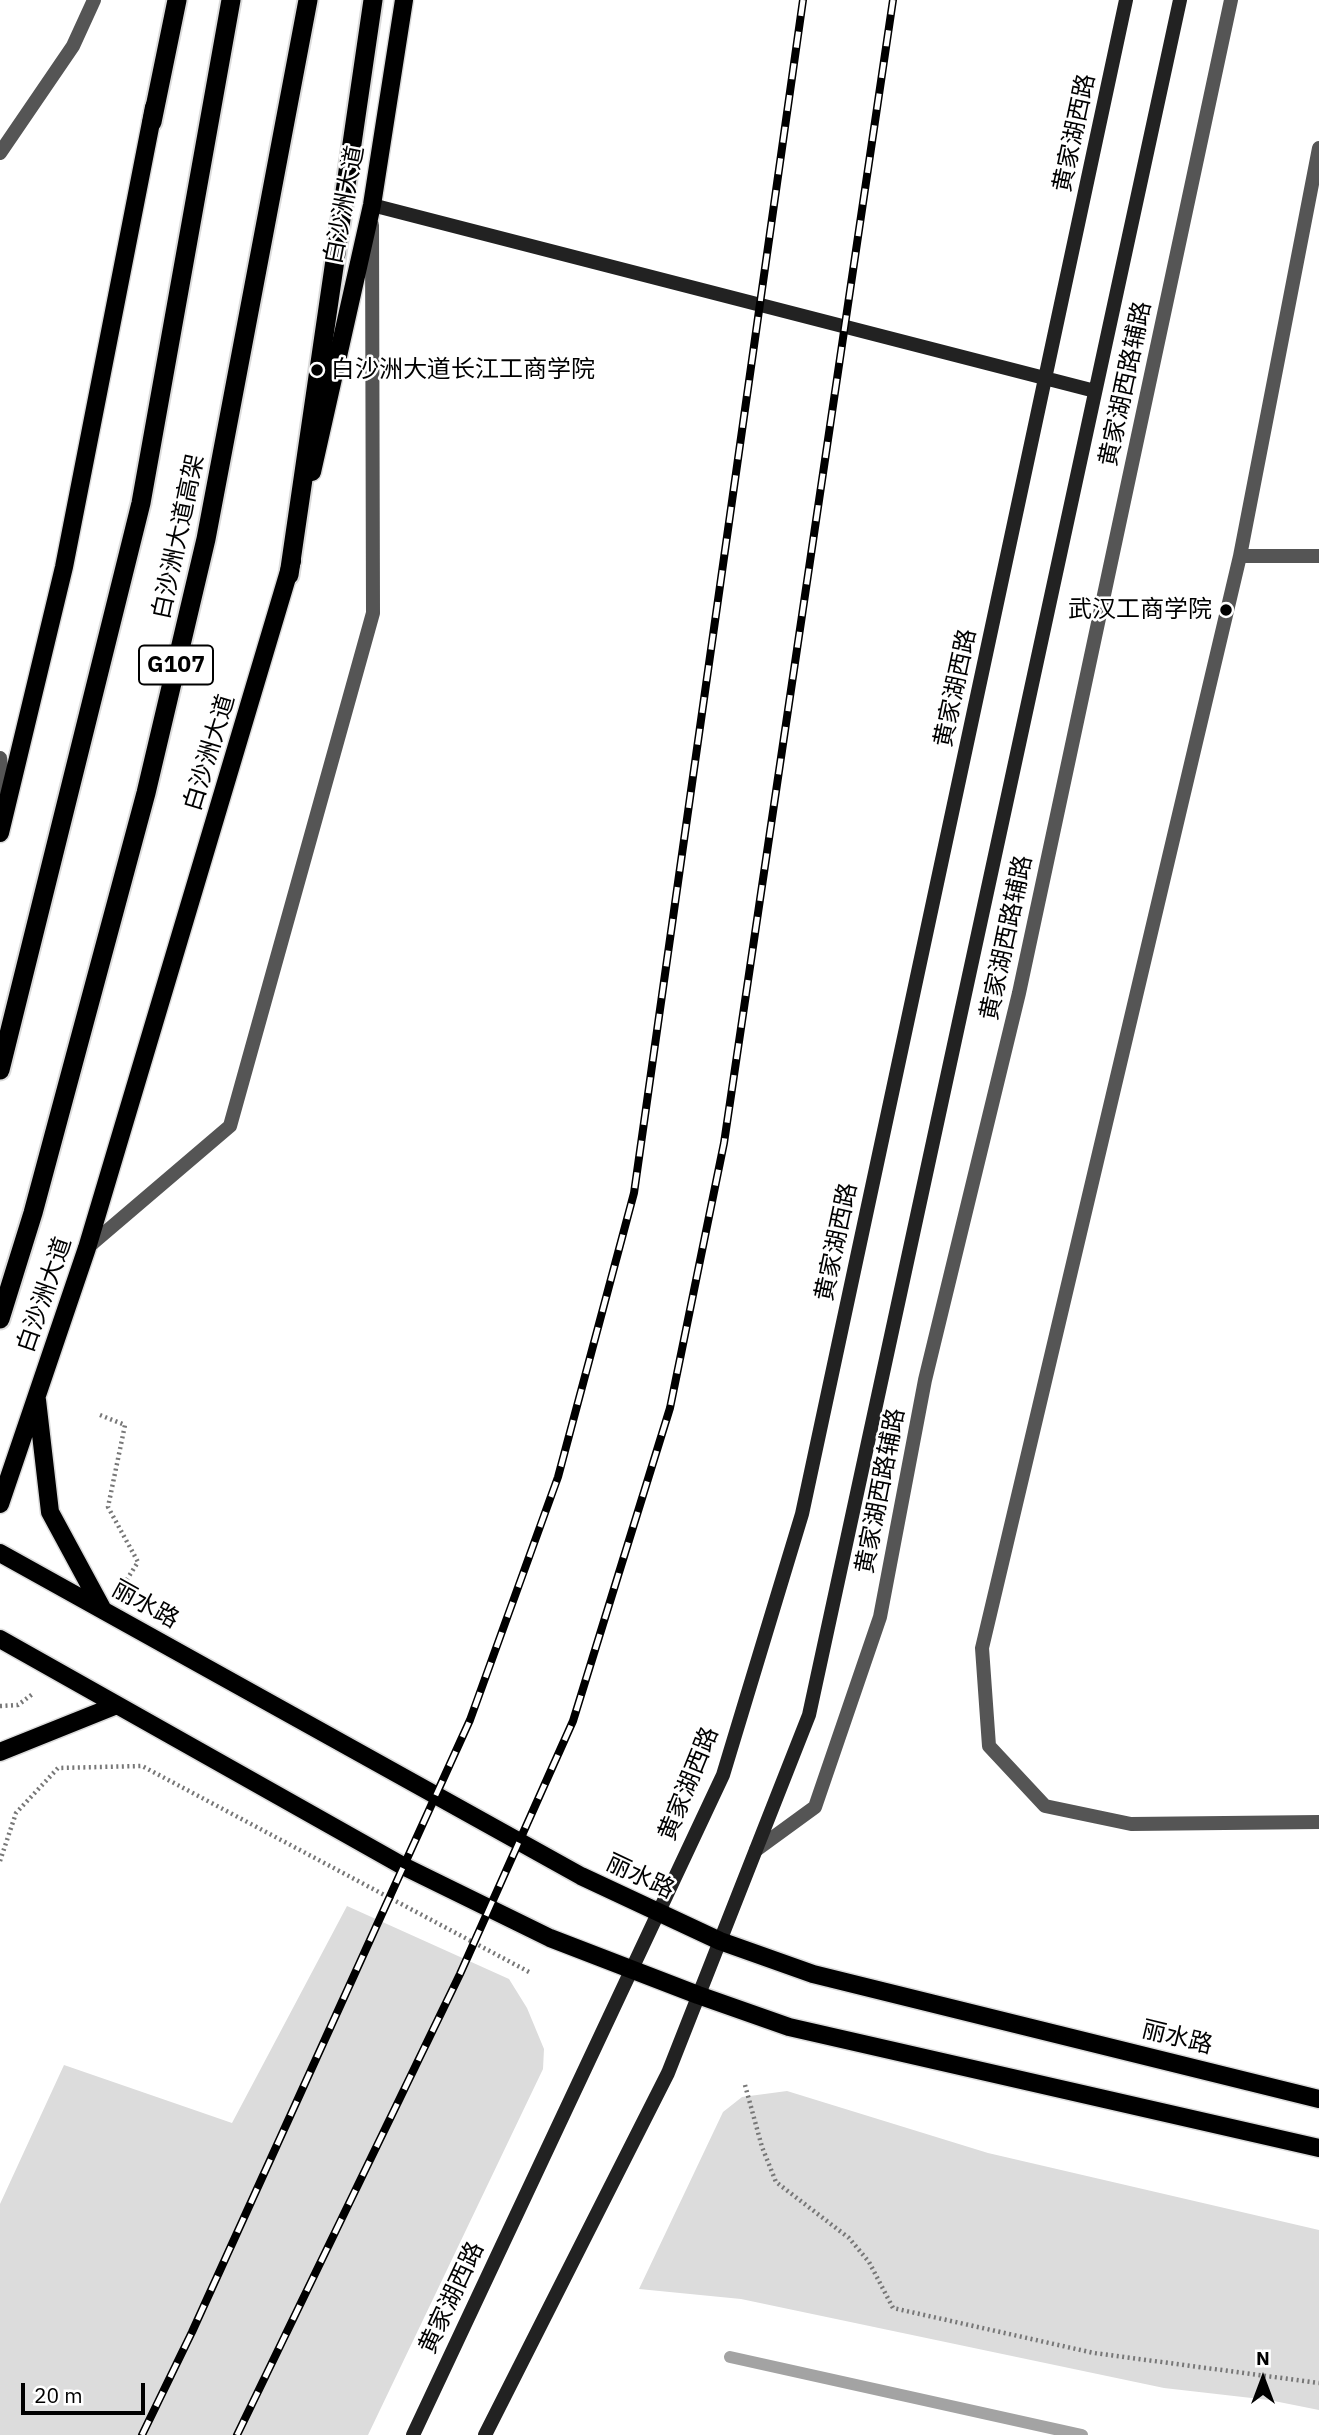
<!DOCTYPE html>
<html>
<head>
<meta charset="utf-8">
<style>
	body { margin:0 }
	#map { position:relative; width:1319px; height:2435px; overflow:hidden; background:#fff; font-family:"IBM Plex Sans",sans-serif }
	canvas { display:block }
	.north { position:absolute; left:1228px; top:2344px; width:70px; height:70px; -webkit-text-stroke:5px #fff; paint-order:stroke; rotate:0deg; font-size:19px; font-weight:700; line-height:28px; text-align:center; color:#000 }
	.north::after { content:''; display:block; margin:auto; width:24px; height:32px; background:#000; clip-path:polygon(50% 0,100% 100%,50% 72%,0 100%) }
	.scale { position:absolute; left:21px; top:2383px; width:124px; height:32px; box-sizing:border-box; border:4px solid #000; border-top:0; padding-left:9px; font-size:21px; line-height:24px; white-space:nowrap; color:#000; -webkit-text-stroke:5px #fff; paint-order:stroke }
</style>
</head>
<body>
<div id="map">
<canvas width="1319" height="2435"></canvas>
<div class="north">N</div>
<div class="scale">20 m</div>
</div>
<script>
const ctx = document.querySelector('canvas').getContext('2d');
ctx.lineJoin = 'round';
function paint(path, color) { ctx.fillStyle = color; ctx.fill(path, 'evenodd'); }
function stroke(path, color, width, dash) { ctx.strokeStyle = color; ctx.lineWidth = width; ctx.lineCap = dash ? 'butt' : 'round'; ctx.setLineDash(dash || []); ctx.stroke(path); }
function label(font, color, halo, rows, align = 'center') {
  ctx.font = font + ' "IBM Plex Sans","Noto Sans SC",sans-serif'; ctx.lineWidth = 5; ctx.setLineDash([]); ctx.textBaseline = 'middle'; ctx.strokeStyle = halo; ctx.fillStyle = color; for (const [text, x, y, turn = 0] of rows) {
    ctx.save(); ctx.translate(x, y); ctx.rotate((+turn || 0) * Math.PI / 180); ctx.textAlign = isNaN(turn) ? turn : align; if (halo) ctx.strokeText(text, 0, 0); ctx.fillText(text, 0, 0); ctx.restore();
  }
}
const green = new Path2D(`
	M347,1906L509,1979L527,2008L544,2049L543,2069L368,2435H0V2204L64,2065L232,2123Z
	M787,2091L988,2153L1319,2230V2410L1269,2400L1164,2388L741,2299L639,2289L723,2112L742,2097Z`);
const stream = new Path2D(`
	M730,2357L1082,2435`);
const path = new Path2D(`
	M100,1415L125,1425L108,1507L138,1562L124,1584
	M0,1706L18,1705L34,1693
	M0,1861L16,1813L58,1768L142,1766L531,1973
	M745,2085L762,2147L776,2182L849,2238L869,2262L893,2308L1094,2353L1319,2383`);
const service = new Path2D(`
	M0,153L73,46L94,0
	M1240,556L1319,148
	M1319,556H1240L982,1648L989,1746L1045,1806L1131,1824L1319,1822
	M0,758L5,799
	M87,1248L230,1126L373,613L372,225`);
const tertiary = new Path2D(`
	M756,1850L815,1807L880,1617L925,1380L1019,993L1231,0`);
const secondary = new Path2D(`
	M372,205L1095,391
	M413,2435L723,1775L802,1514L1126,0
	M485,2435L668,2073L809,1715L1180,0`);
const primary = new Path2D(`
	M312,472L372,205L404,0
	M0,833L64,567L154,107
	M37,1400L50,1512L103,1610
	M0,1504L87,1248L292,561
	M0,1553L581,1876L720,1941L813,1974L1319,2099
	M0,1639L403,1866L550,1938L698,1995L789,2027L1319,2148
	M0,1752L117,1705`);
const trunk = new Path2D(`
	M152,122L177,0
	M289,575L373,0
	M0,1070L141,503L231,0
	M0,1319L33,1213L146,793L206,539L308,0`);
const rail = new Path2D(`
	M142,2435L192,2332L470,1720L558,1477L634,1193L803,0
	M237,2435L460,1974L573,1721L670,1408L724,1143L893,0`);
const markers = [
	[317,370,7,"#000"],
	[1226,610,7,"#000"]
];
const shields = [
	[176,665,74]
];
const shieldNames = [
	["G107",176,665]
];
const streetNames = [
	["黄家湖西路",1075,133,-78],
	["白沙洲大道",345,205,-79],
	["黄家湖西路辅路",1126,384,-78],
	["白沙洲大道高架",179,537,-78],
	["黄家湖西路",956,688,-78],
	["白沙洲大道",210,753,-73],
	["黄家湖西路辅路",1007,938,-78],
	["黄家湖西路",837,1242,-78],
	["白沙洲大道",45,1295,-71],
	["黄家湖西路辅路",881,1491,-79],
	["丽水路",145,1605,29],
	["黄家湖西路",689,1784,-68],
	["丽水路",640,1877,25],
	["丽水路",1177,2038,14],
	["黄家湖西路",452,2298,-65]
];
const poiNames = [
	["白沙洲大道长江工商学院",331,370],
	["武汉工商学院",1212,610,"right"]
];
paint(green, '#dcdcdc');
stroke(stream, '#a3a3a3', 12);
stroke(primary, '#dbdbdb', 21);
stroke(trunk, '#dbdbdb', 23);
stroke(path, '#777', 4.5, [2, 3.5]);
stroke(service, '#555', 14);
stroke(tertiary, '#555', 14);
stroke(secondary, '#222', 14);
stroke(primary, '#000', 18);
stroke(trunk, '#000', 19);
stroke(rail, '#000', 8);
stroke(rail, '#fff', 5, [16]);
for (const [x, y, r, color] of markers) { const dot = new Path2D(); dot.arc(x, y, r, 0, 2 * Math.PI); ctx.fillStyle = color; ctx.fill(dot); stroke(dot, '#fff', 2.5); }
for (const [x, y, w] of shields) { const box = new Path2D(); box.roundRect(x - w / 2, y - 19.5, w, 39, 5); ctx.fillStyle = '#fff'; ctx.fill(box); stroke(box, '#000', 2); }
label('bold 23px', '#000', null, shieldNames);
label('24px', '#000', '#fff', streetNames);
label('24px', '#000', '#fff', poiNames, 'left');
</script>
</body>
</html>
